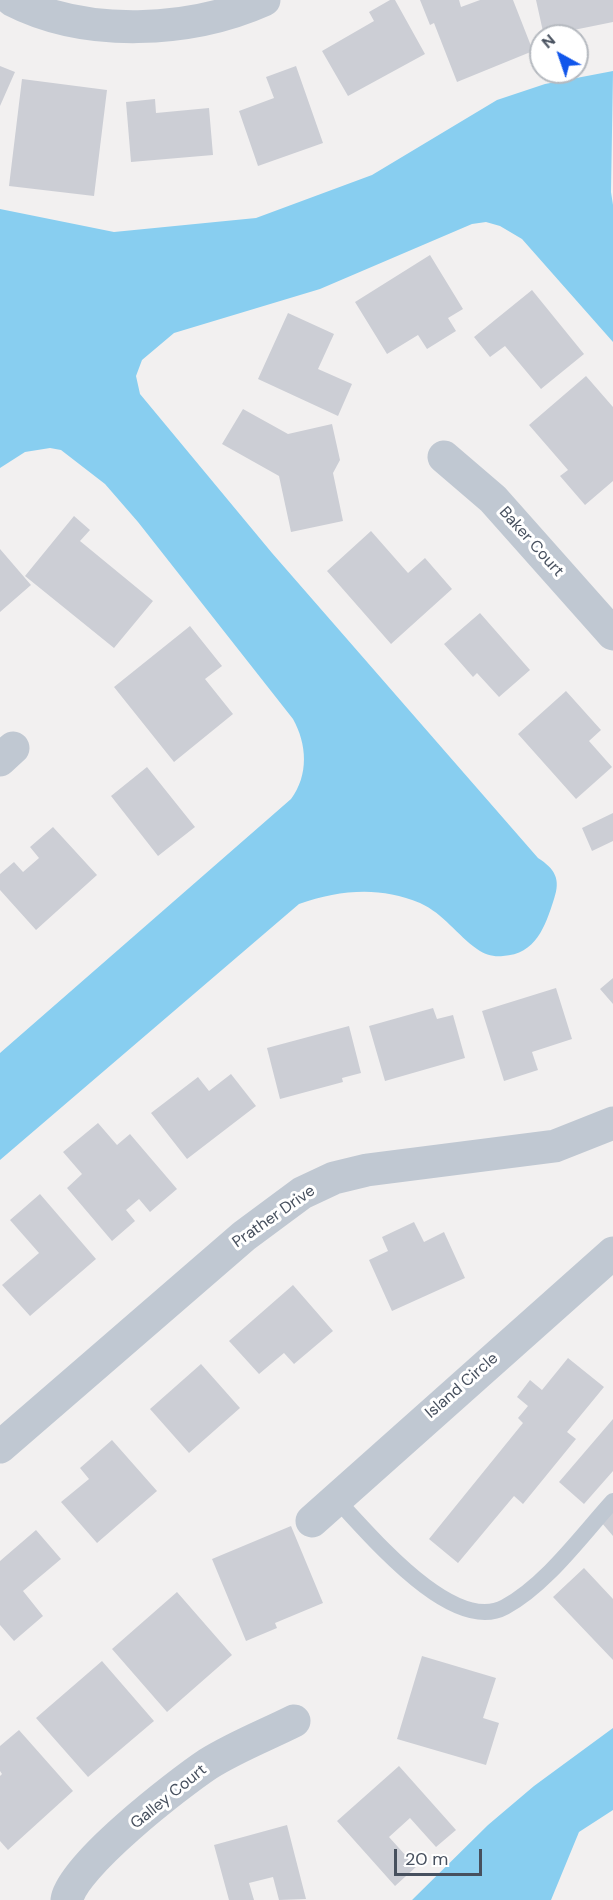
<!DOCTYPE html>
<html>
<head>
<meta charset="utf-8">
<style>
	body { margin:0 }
	#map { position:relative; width:613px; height:1900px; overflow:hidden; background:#f2f0f0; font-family:"DM Sans",sans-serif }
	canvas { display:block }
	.north { position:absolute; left:529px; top:24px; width:60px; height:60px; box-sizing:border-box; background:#fff; border:2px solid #b5b9bf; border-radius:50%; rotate:320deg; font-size:16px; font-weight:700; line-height:24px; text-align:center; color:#47505e }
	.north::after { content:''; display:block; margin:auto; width:21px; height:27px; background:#1156eb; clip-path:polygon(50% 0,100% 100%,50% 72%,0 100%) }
	.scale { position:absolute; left:394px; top:1849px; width:88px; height:27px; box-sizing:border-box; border:3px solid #47505e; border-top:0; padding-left:8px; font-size:18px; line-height:21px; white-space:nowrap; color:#47505e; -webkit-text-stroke:4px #fff; paint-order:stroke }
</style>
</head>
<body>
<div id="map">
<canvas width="613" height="1900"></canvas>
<div class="north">N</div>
<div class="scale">20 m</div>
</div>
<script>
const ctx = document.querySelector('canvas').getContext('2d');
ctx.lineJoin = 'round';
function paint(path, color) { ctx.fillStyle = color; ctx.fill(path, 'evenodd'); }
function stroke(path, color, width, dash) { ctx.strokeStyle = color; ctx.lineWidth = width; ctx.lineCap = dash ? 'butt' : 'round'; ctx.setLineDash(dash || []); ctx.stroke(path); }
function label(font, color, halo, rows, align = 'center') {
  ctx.font = font + ' "DM Sans",sans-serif'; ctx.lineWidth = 6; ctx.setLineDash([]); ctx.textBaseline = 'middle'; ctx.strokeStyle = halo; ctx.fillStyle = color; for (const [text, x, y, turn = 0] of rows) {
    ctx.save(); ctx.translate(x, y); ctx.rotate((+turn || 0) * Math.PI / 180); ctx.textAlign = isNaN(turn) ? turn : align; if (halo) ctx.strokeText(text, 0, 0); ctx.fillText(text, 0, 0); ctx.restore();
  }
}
const water = new Path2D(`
	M613,71L611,192L613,205V342L522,239L500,226L486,222L472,224L320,289L174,333L142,360L136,376L140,394L272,553L538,858C555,869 561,879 554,899C545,927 536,954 503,956C494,957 485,955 477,949C457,935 444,914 420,903C379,886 340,890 299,904L0,1160V1053L291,799C309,775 307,744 293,719L138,522L105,484L61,450L50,448L25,452L0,468V209L114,232L256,218L372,175L497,100L545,84Z
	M613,1728V1810L579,1832L551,1900H412L488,1825L534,1786Z`);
const building = new Path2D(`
	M390,0H395L425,54L348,96L322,51L374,21L369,12Z
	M420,0H459L461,7L480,0H513L533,51L457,82L434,23L430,25Z
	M536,0H613V22L544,36Z
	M0,66L15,72L0,106Z
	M296,66L323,143L258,166L239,111L274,98L266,77Z
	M22,79L107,90L94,196L9,186Z
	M155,99L156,113L209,108L213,155L131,162L126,102Z
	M430,255L463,309L448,318L456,331L427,349L418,335L387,354L355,302Z
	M532,290L584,354L541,389L505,346L490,357L474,337Z
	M288,313L334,334L318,369L352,384L338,416L258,379Z
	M586,376L613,407V481L585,505L560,476L568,470L529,425Z
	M243,409L288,434L332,424L340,460L333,473L343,521L291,532L279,476L222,444Z
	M74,516L90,530L80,541L153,601L114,648L25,576Z
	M371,531L408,573L425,558L452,589L391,644L327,571Z
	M0,549L31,585L0,612Z
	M480,613L530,670L499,697L477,673L473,677L444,644Z
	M190,626L222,666L205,679L233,714L174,762L114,687Z
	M566,691L601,730L589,741L612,767L576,799L518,734Z
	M147,767L195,827L158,856L111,796Z
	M613,813V841L592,851L582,828Z
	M53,827L97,875L36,930L0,890V874L14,862L23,872L39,858L30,847Z
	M613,978V1004L600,989Z
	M556,988L572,1039L532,1052L538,1070L504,1081L482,1011Z
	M433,1008L437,1019L453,1015L465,1058L385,1081L369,1026Z
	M349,1026L361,1073L342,1078L343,1082L280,1099L267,1048Z
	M231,1074L256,1106L187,1159L151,1113L198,1077L209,1091Z
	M98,1123L117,1145L130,1134L177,1189L150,1212L139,1199L126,1210L135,1221L112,1241L67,1188L82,1174L63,1152Z
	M40,1194L96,1259L30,1316L2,1285L39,1253L10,1220Z
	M414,1222L424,1242L444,1232L465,1278L392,1311L369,1260L388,1251L382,1237Z
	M293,1285L333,1331L294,1364L284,1353L259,1374L229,1341Z
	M568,1358L604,1387L567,1432L576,1439L523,1504L514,1496L458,1563L429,1539L523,1423L518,1418L528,1406L517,1397L530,1380L542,1390Z
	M201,1364L240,1408L189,1453L150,1409Z
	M613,1419V1471L584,1504L559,1482Z
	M112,1440L157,1491L97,1543L61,1502L89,1479L80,1468Z
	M613,1512V1536L601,1522Z
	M291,1526L323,1603L275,1623L277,1628L246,1641L212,1559Z
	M36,1530L61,1559L23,1591L43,1616L14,1641L0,1625V1561Z
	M584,1568L613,1599V1660L553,1597Z
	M177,1592L232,1655L167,1712L112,1649Z
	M422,1656L496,1678L483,1718L499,1723L486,1765L397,1739Z
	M102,1661L154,1721L88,1777L36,1718Z
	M19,1730L73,1791L8,1850L0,1841V1776L2,1774L0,1771V1746Z
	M399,1766L456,1830L436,1847L410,1818L389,1837L416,1867L395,1886L337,1821Z
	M287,1825L306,1899L279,1900L273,1877L249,1883L254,1900H229L214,1845Z`);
const lane = new Path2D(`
	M336,1499C368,1532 452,1636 505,1607C546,1585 582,1535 613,1501`);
const street = new Path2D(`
	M12,0C86,38 190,33 264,0
	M444,457L493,499L613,634
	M0,760L13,748
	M0,1447L244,1236L302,1193L334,1178L367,1170L555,1146L613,1123
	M312,1521L613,1253
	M67,1900C71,1867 178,1784 208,1764C235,1747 266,1735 294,1721`);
const streetNames = [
	["Baker Court",531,542,48],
	["Prather Drive",274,1217,-35],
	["Island Circle",462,1386,-41],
	["Galley Court",169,1797,-39]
];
paint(water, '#88cef0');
paint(building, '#ccced5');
stroke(lane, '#c0c8d2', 16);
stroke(street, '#c0c8d2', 33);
label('16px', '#47505e', '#fff', streetNames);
</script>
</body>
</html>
